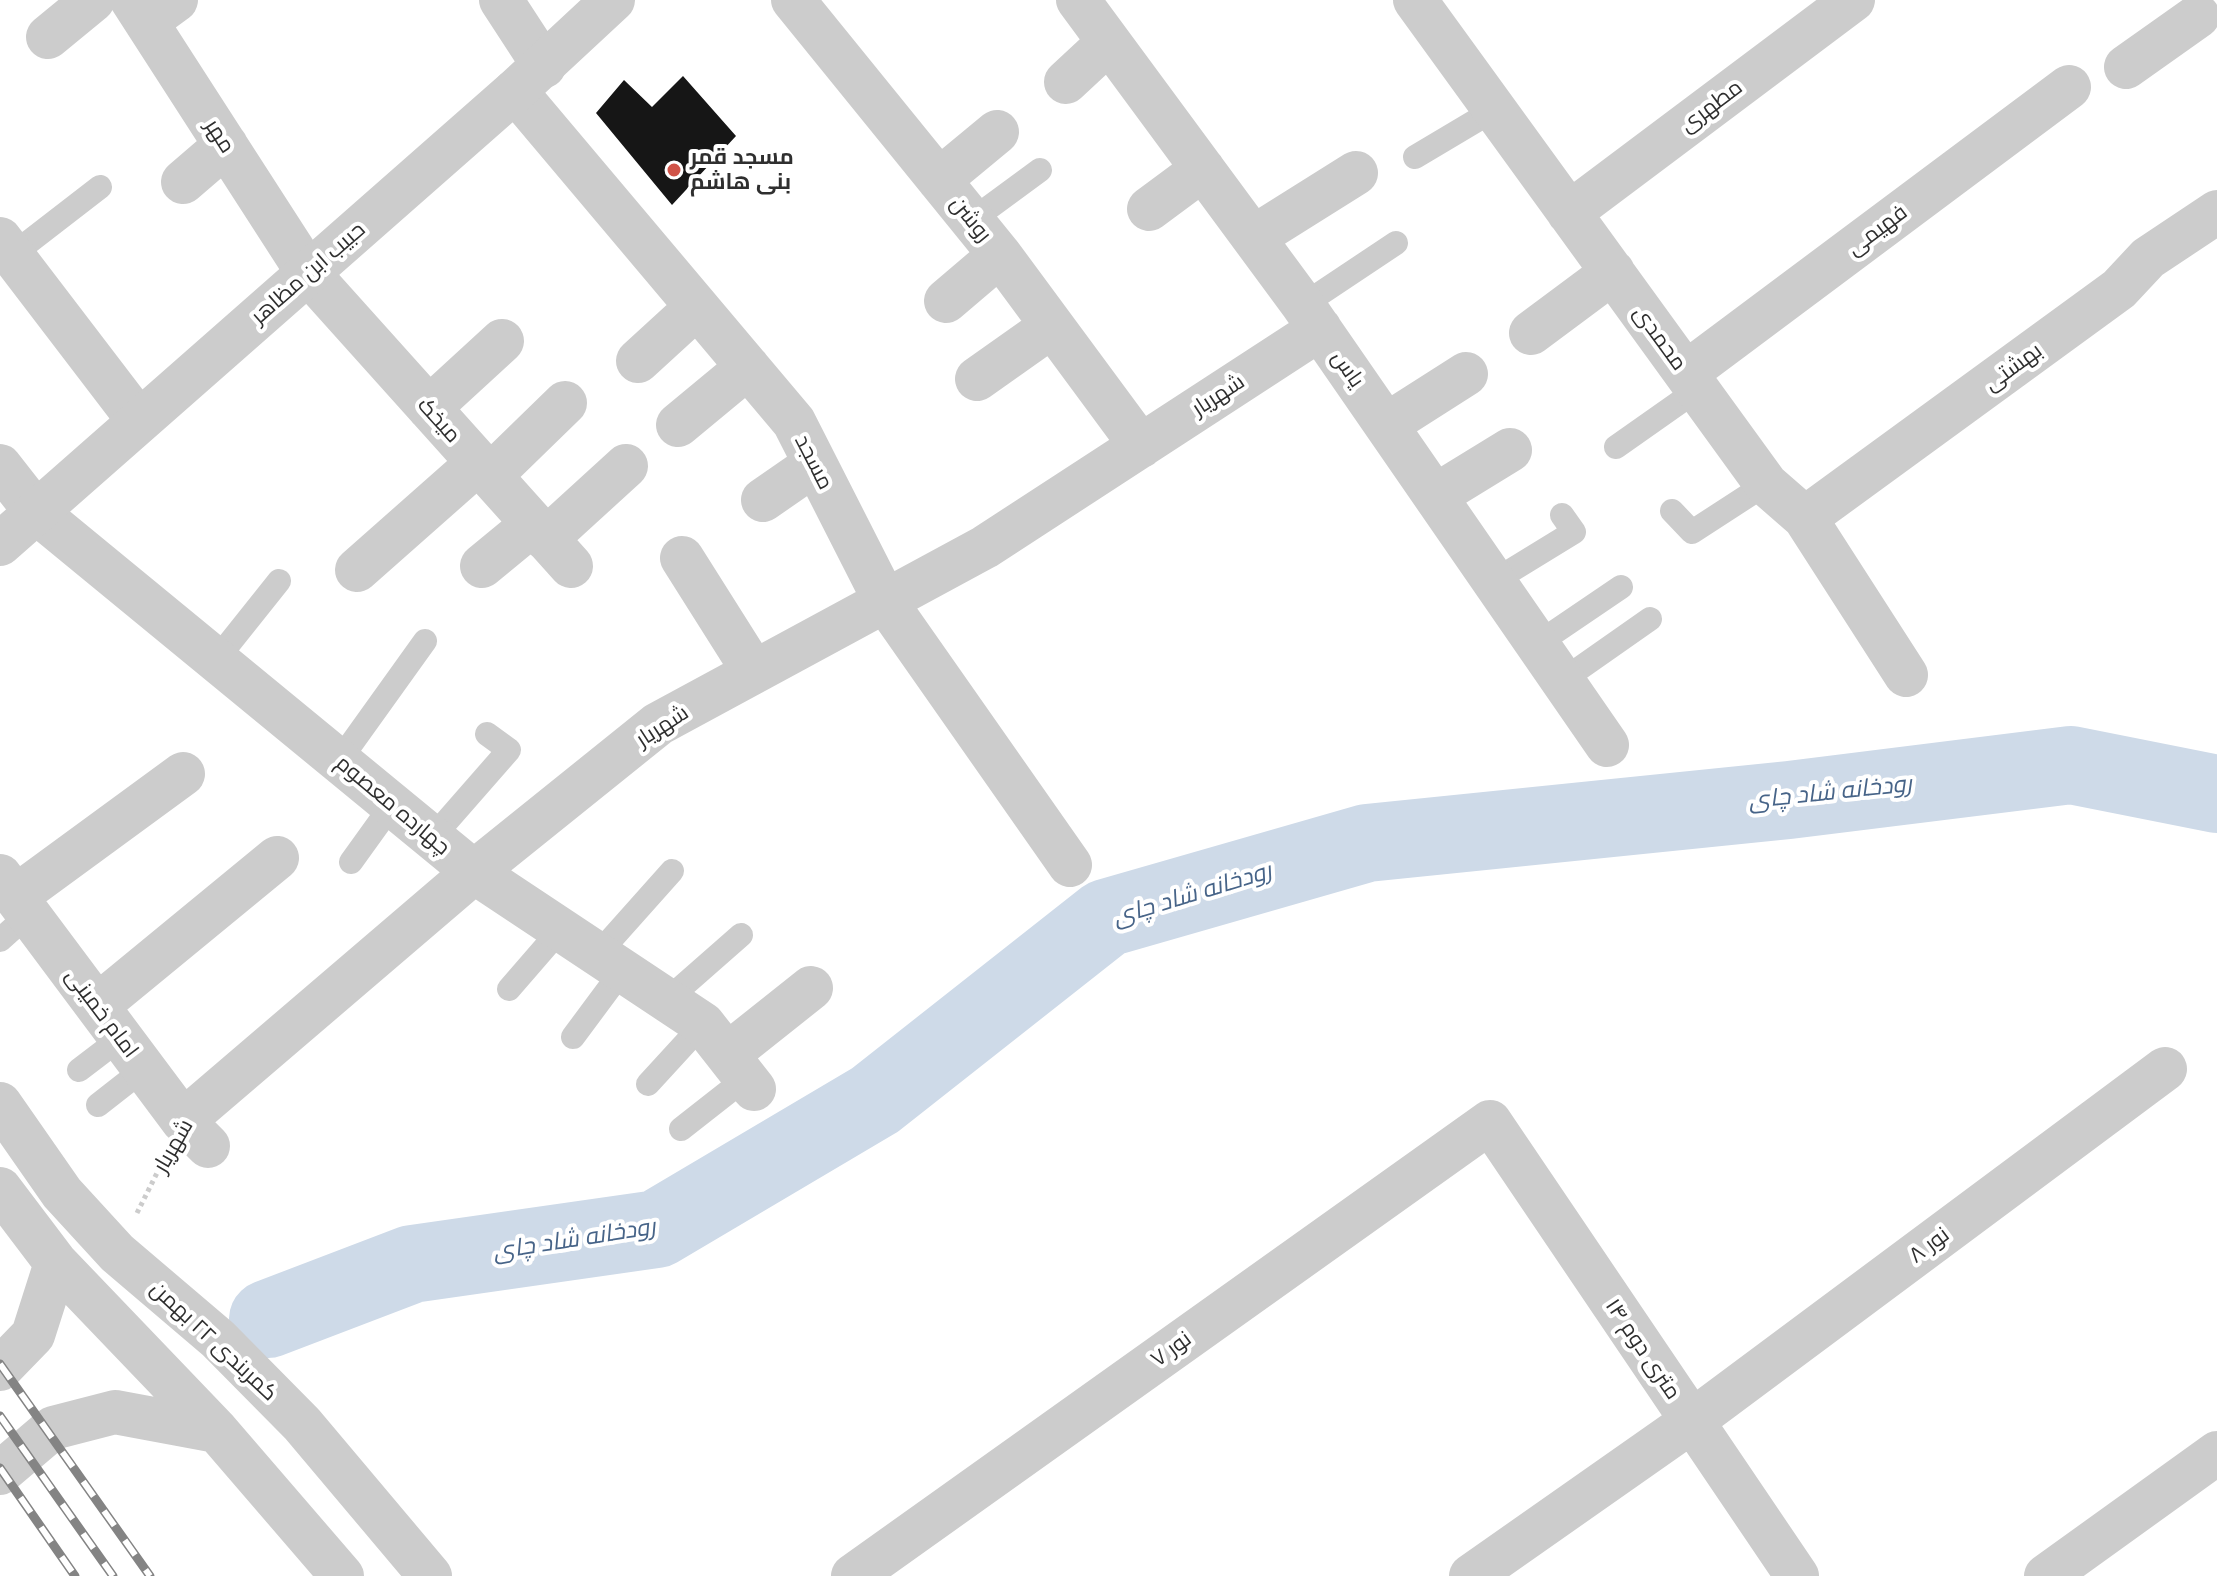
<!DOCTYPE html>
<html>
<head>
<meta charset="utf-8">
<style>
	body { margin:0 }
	canvas { display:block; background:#fff }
</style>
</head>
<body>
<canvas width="2217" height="1576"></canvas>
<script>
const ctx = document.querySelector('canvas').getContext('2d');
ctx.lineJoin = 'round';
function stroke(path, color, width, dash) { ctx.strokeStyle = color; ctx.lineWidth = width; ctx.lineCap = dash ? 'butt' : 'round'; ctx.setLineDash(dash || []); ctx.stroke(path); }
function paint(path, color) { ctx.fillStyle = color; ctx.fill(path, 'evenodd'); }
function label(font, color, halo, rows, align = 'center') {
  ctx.font = font + ' "Golos Text",Cairo,sans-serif'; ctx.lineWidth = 8; ctx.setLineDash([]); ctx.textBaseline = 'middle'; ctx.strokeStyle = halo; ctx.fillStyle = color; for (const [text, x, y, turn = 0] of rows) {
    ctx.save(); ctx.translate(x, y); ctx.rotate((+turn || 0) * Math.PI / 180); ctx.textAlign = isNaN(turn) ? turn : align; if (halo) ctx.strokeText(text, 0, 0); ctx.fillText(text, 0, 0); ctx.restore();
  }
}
const river = new Path2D(`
	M268,1319L412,1264L657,1229L875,1100L1106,918L1367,843L1789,800L2071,765L2217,794`);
const building = new Path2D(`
	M683,76L736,136L672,205L596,113L624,80L652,107Z`);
const path = new Path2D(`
	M137,1213L163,1161`);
const service = new Path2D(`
	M1415,157L1494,110
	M972,220L1040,170
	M12,255L100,187
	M1303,305L1396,243
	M1616,447L1697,390
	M1672,511L1692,532L1766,484
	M1494,581L1574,532L1562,515
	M1537,644L1621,587
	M216,660L279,581
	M1563,680L1650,619
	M339,761L425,641
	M432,838L509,750L487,734
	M351,862L392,805
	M0,940L29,914
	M598,954L672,871
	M509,989L561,929
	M667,1000L741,935
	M573,1037L622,971
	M79,1070L121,1038
	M648,1084L703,1024
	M98,1105L144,1069
	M681,1129L746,1078`);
const minor = new Path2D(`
	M132,0L308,273L571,566
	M501,0L544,66
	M793,0L1000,255L1141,446
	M1078,0L1303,305L1607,745
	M1415,0L1766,484L1805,518L1906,675
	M146,22L176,0
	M48,37L93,0
	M2126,67L2198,16
	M1066,82L1109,42
	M515,91L794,422L885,601L1070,865
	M939,180L997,132
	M183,182L226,145
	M1149,209L1203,169
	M1569,213L1853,0
	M1254,237L1356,173
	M0,239L139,421
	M946,301L1000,255
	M1531,333L1613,272
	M638,361L697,307
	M1686,373L2069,87
	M977,379L1052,326
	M429,408L502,341
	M678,425L748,367
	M1386,425L1466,374
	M0,466L36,512L474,872L703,1024L754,1089
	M490,476L565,403
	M1435,496L1510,450
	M763,500L815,464
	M1805,518L2119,289L2148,258L2217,212
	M546,539L626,466
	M682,558L754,672
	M482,566L533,524
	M357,570L478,463
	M0,876L183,1121L208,1146
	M15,897L183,774
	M97,1006L277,858
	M728,1054L811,988
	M183,1121L474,872L658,724L985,547L1320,329
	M853,1576L1490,1122L1797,1576
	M1471,1576L1692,1421L2165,1069
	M2046,1576L2217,1453`);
const tertiary = new Path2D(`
	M0,544L515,91L613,0
	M0,1104L62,1193L117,1253L218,1339L302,1424L430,1576
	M0,1189L56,1263L217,1431L342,1576
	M0,1369L33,1335L56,1263
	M0,1473L53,1428L115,1412L217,1431`);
const rail = new Path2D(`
	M0,1364L150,1576
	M0,1416L113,1576
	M0,1468L75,1576`);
const markers = [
	[674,170,8,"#d05348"]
];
const streetNames = [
	["مطهری",1711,106,-37],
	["مهر",220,136,57],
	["روشن",971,219,51],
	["فهیمی",1877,230,-37],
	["حبیب ابن مظاهر",308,273,-41],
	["محمدی",1660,338,54],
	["بهشتی",2013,367,-36],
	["یاس",1348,369,55],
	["شهریار",1218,395,-33],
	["میخک",439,420,48],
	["مسجد",814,462,63],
	["شهریار",662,726,-33],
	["چهارده معصوم",393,805,40],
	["امام خمینی",102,1013,53],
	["شهریار",173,1146,-60],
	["نور ۸",1929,1245,-37],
	["کمربندی ۲۲ بهمن",214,1341,43],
	["نور ۷",1171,1349,-36],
	["۱۴ متری دوم",1643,1349,56]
];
const poiNames = [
	["مسجد قمر",690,157],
	["بنی هاشم",690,182]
];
const waterNames = [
	["رودخانه شاد چای",1830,792,-6],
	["رودخانه شاد چای",1192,894,-17],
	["رودخانه شاد چای",574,1239,-9]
];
stroke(river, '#cedae8', 78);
paint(building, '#161616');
stroke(path, '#ccc', 5, [4, 4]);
stroke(service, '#ccc', 24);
stroke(minor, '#ccc', 44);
stroke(tertiary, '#ccc', 44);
stroke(rail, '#848484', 9);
stroke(rail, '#fff', 6, [18]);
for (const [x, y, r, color] of markers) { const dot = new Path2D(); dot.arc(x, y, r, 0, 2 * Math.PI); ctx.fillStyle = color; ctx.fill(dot); stroke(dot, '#fff', 3); }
label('22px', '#2f2f2f', '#fff', streetNames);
label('bold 22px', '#2f2f2f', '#fff', poiNames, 'left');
label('italic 24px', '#476488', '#fff', waterNames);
</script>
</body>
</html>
